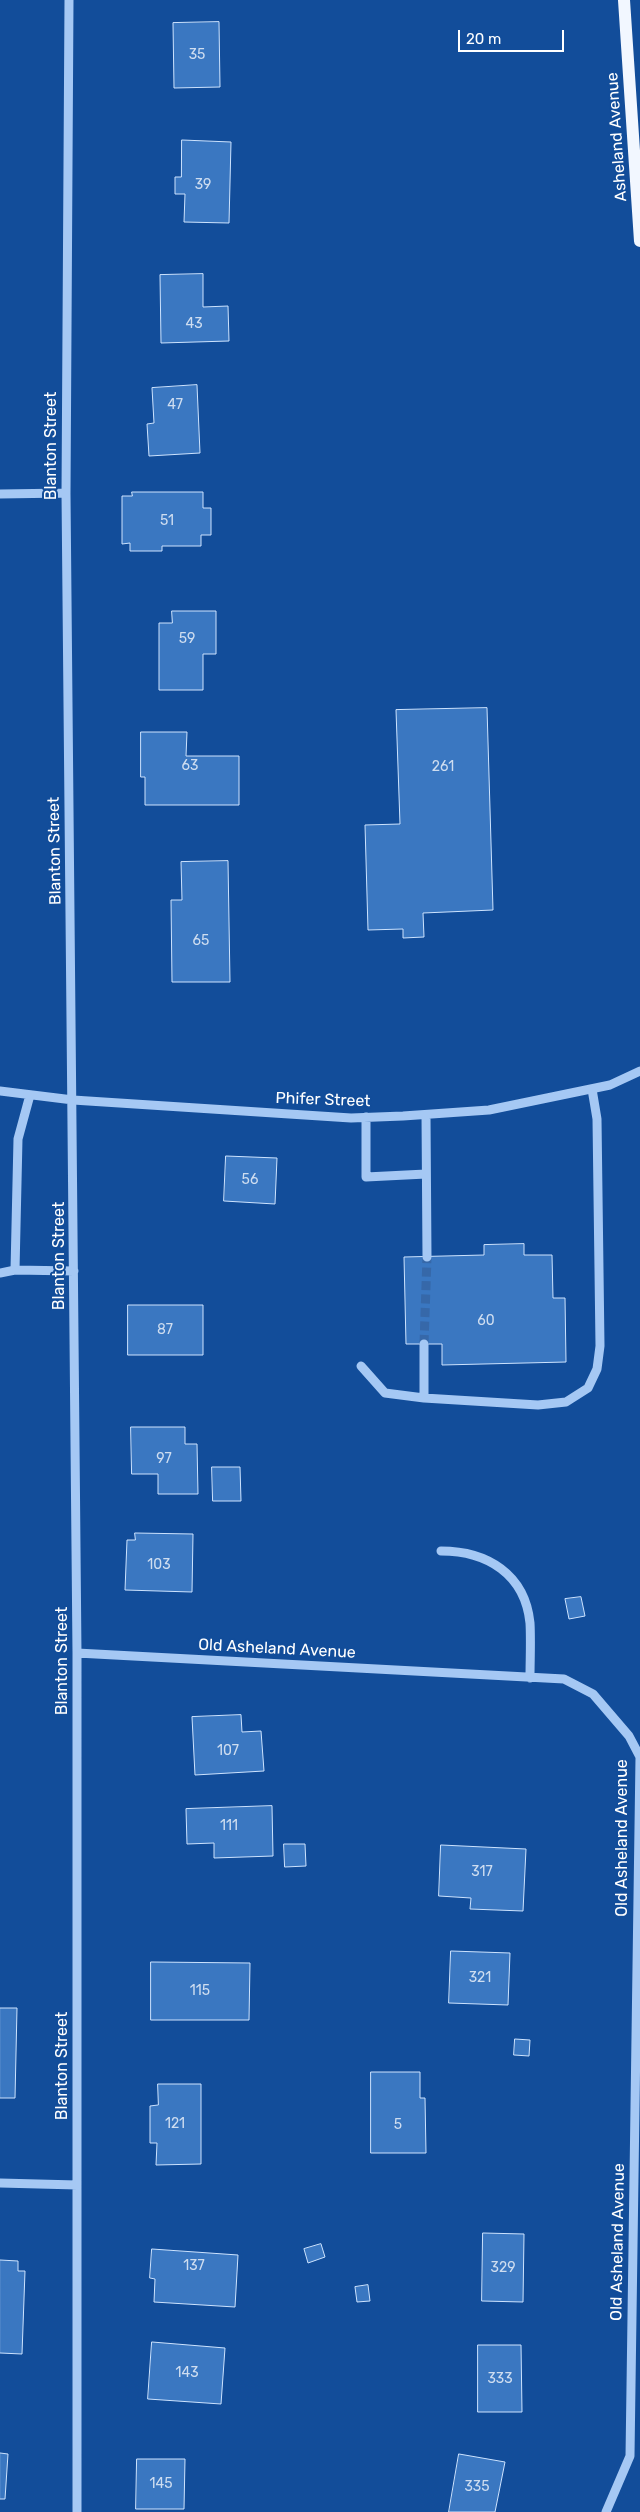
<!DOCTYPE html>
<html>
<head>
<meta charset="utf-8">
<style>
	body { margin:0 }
	#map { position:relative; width:640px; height:2512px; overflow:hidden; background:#124d9a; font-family:Rubik,sans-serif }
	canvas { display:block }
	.scale { position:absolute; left:458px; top:30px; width:106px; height:22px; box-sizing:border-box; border:2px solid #fff; border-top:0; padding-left:6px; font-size:15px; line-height:18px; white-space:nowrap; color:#fff; -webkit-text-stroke:4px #124d9a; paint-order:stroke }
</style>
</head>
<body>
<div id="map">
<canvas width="640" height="2512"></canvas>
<div class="scale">20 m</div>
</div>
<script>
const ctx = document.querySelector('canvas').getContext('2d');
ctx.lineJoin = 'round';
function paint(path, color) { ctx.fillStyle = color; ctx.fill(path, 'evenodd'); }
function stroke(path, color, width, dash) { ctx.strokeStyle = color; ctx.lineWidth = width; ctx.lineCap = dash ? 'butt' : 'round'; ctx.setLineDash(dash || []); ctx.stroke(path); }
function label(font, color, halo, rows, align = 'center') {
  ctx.font = font + ' Rubik,sans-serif'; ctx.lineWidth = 4; ctx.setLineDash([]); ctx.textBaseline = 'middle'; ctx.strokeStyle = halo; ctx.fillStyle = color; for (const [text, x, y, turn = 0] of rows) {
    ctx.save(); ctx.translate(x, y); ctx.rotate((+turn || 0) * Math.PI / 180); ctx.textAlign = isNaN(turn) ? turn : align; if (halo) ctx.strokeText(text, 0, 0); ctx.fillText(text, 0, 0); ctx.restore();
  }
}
const building = new Path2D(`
	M219,22L220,87L174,88L173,23Z
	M182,140L231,142L229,223L184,222L185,194H175V177H181Z
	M203,274V307L228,306L229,341L161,343L160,275Z
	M197,385L200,453L149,456L147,424L154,423L152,388Z
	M132,492H203V508H211V535H201V546H162V551H130V543L122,544V496H132Z
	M172,611H216V654H203V690H159V623H172Z
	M487,708L493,910L423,913L424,937L403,938V929L368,930L365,825L400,824L396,710Z
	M141,732H187L186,756H239V805H145V777H141Z
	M228,861L230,982H172L171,900H182L181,862Z
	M226,1156L277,1158L275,1204L224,1201Z
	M524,1244V1255H552L553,1298H565L566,1362L442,1365V1344H406L404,1257L484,1255V1245Z
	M128,1305H203V1355H128Z
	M131,1427H185V1444H197L198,1494H158V1474H132Z
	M212,1467H240L241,1501H213Z
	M135,1533L193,1534L192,1592L125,1590L127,1540H135Z
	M581,1597L585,1616L569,1619L565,1599Z
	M241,1715L242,1732L261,1731L264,1771L195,1775L192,1717Z
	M272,1806L273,1856L214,1858V1843L187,1844L186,1809Z
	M284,1844H305L306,1866L285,1867Z
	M441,1845L526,1849L523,1911L470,1909L471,1898L439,1896Z
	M451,1951L510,1953L508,2005L449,2003Z
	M151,1962L250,1963L249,2020H151Z
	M0,2008H17L15,2098H0Z
	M515,2039L530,2040L529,2056L514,2055Z
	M371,2072H420V2098H425L426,2153H371Z
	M158,2084H201V2164L156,2165L157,2143H150V2106L158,2105Z
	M483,2233L524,2234L523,2302L482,2301Z
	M321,2244L325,2257L308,2263L304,2249Z
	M152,2249L238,2255L235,2307L154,2302L155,2279L150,2278Z
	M0,2260L18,2261V2271H25L22,2354L0,2353Z
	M368,2285L370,2301L357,2302L355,2287Z
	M152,2342L225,2348L221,2404L148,2399Z
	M478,2345H521L522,2412H478Z
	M0,2453L8,2454L5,2499H0Z
	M459,2454L505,2462L495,2512H449Z
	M137,2459H185L184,2509H136Z`);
const minorTunnel = new Path2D(`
	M424,1344L427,1257`);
const minor = new Path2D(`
	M69,0L66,493L77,1653V2512
	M0,494L66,493
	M0,1091L73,1100L351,1118L403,1116L489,1110L610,1085L640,1071
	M30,1095L18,1139L15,1270L74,1271
	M426,1115L427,1257
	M366,1117V1177L426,1174
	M0,1273L15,1270
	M361,1366L385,1393L424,1398L538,1405L566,1402L588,1388L597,1369L600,1346L597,1119L592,1089
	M424,1398V1344
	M441,1551C487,1551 525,1574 530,1623C531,1641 530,1660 530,1678
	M77,1653L564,1679L593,1694L629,1736L640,1757L630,2456L606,2512
	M0,2183L77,2185`);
const major = new Path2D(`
	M624,0L640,241`);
const numberNames = [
	["35",197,55],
	["39",203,185],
	["43",194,324],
	["47",175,405],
	["51",167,521],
	["59",187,639],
	["63",190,766],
	["261",443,767],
	["65",201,941],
	["56",250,1180],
	["60",486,1321],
	["87",165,1330],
	["97",164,1459],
	["103",159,1565],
	["107",228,1751],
	["111",229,1826],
	["317",482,1872],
	["321",480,1978],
	["115",200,1991],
	["121",175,2124],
	["5",398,2125],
	["137",194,2266],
	["329",503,2268],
	["143",187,2373],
	["333",500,2379],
	["145",161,2484],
	["335",477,2487]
];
const streetNames = [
	["Asheland Avenue",617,137,-94],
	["Blanton Street",51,446,-90],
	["Blanton Street",55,851,-91],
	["Phifer Street",323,1100,2],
	["Blanton Street",59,1256,-90],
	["Old Asheland Avenue",277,1649,3],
	["Blanton Street",62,1661,-90],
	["Old Asheland Avenue",622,1838,-90],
	["Blanton Street",62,2066,-90],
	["Old Asheland Avenue",618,2242,-89]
];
paint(building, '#3a77c1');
stroke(building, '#cde3fe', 1);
stroke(minorTunnel, '#3668a9', 9, [9, 4.5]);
stroke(minor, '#a5c8f4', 9);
stroke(major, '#f2f7ff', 12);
label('14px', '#ceddf0', null, numberNames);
label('16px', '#fff', '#124d9a', streetNames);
</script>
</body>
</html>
